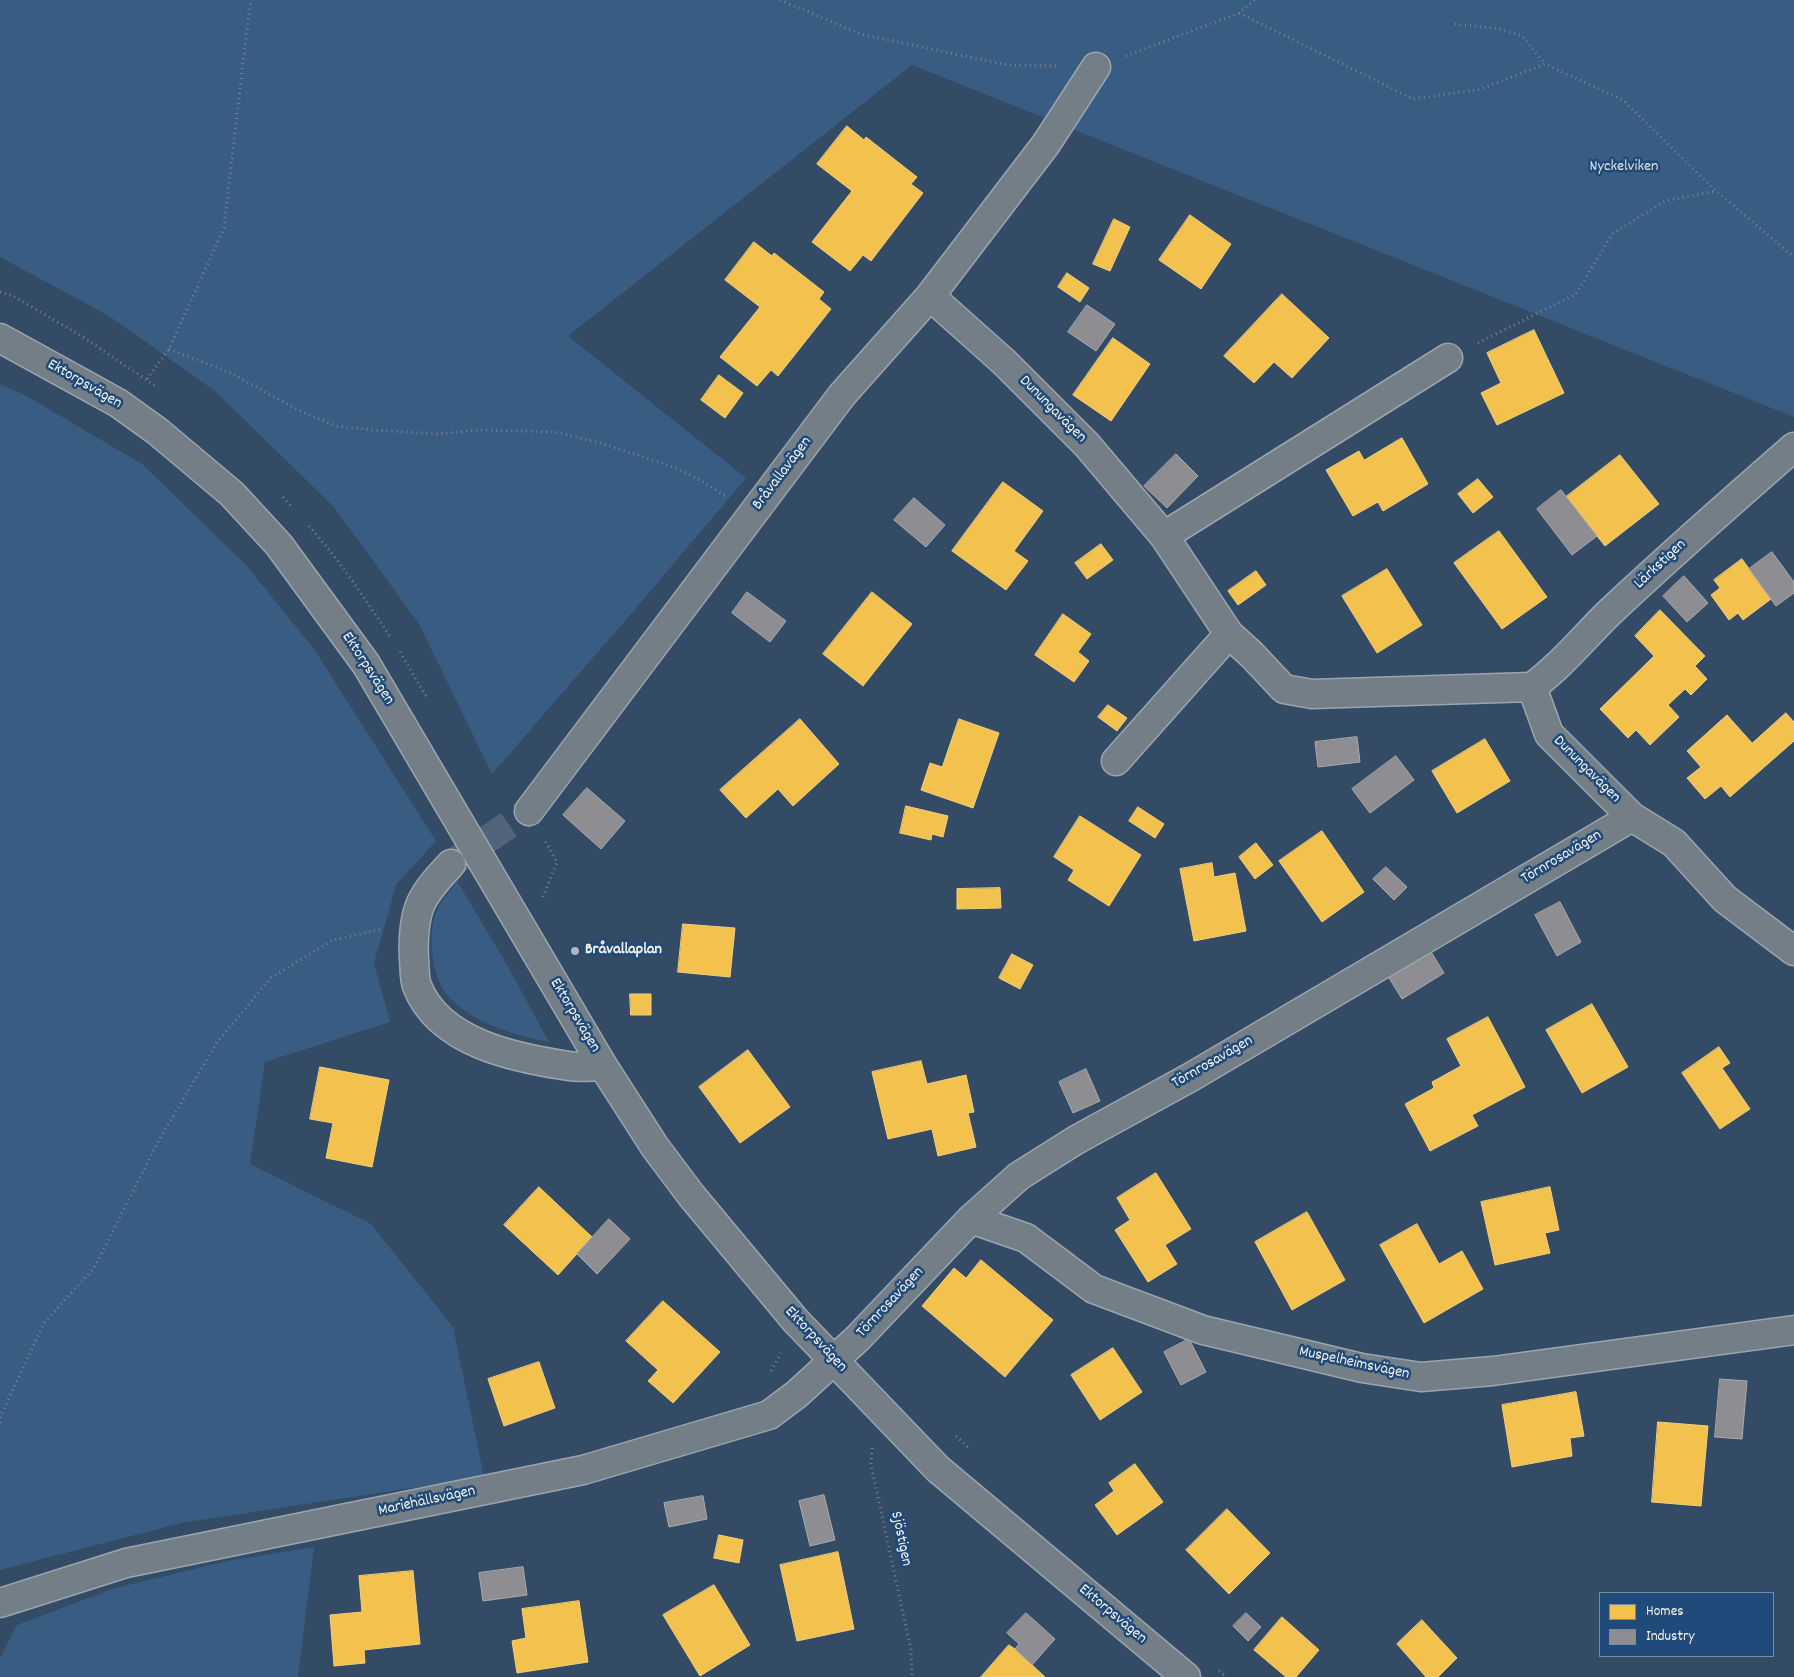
<!DOCTYPE html>
<html>
<head>
<meta charset="utf-8">
<style>
	body { margin:0 }
	#map { position:relative; width:1794px; height:1677px; overflow:hidden; background:#344b65; font-family:Dekko,sans-serif }
	canvas { display:block }
	.legend { position:absolute; left:1599px; top:1592px; width:175px; height:65px; box-sizing:border-box; background:#1f4a7a; border:1px solid #748da6; margin:0; padding:6px 9px; list-style:none; font-size:15px; color:#f4f1e8 }
	.legend li { display:flex; align-items:center; gap:10px; height:25px }
	.legend b { width:25px; border:1px solid #748da6 }
</style>
</head>
<body>
<div id="map">
<canvas width="1794" height="1677"></canvas>
<ul class="legend">
<li><b style="height:14px;background:#f2c14e"></b>Homes</li>
<li><b style="height:14px;background:#8d8d92"></b>Industry</li>
</ul>
</div>
<script>
const ctx = document.querySelector('canvas').getContext('2d');
ctx.lineJoin = 'round';
function paint(path, color) { ctx.fillStyle = color; ctx.fill(path, 'evenodd'); }
function stroke(path, color, width, dash) { ctx.strokeStyle = color; ctx.lineWidth = width; ctx.lineCap = dash ? 'butt' : 'round'; ctx.setLineDash(dash || []); ctx.stroke(path); }
function label(font, color, halo, rows, align = 'center') {
  ctx.font = font + ' Dekko,sans-serif'; ctx.lineWidth = 5; ctx.setLineDash([]); ctx.textBaseline = 'middle'; ctx.strokeStyle = halo; ctx.fillStyle = color; for (const [text, x, y, turn = 0] of rows) {
    ctx.save(); ctx.translate(x, y); ctx.rotate((+turn || 0) * Math.PI / 180); ctx.textAlign = isNaN(turn) ? turn : align; if (halo) ctx.strokeText(text, 0, 0); ctx.fillText(text, 0, 0); ctx.restore();
  }
}
const green = new Path2D(`
	M0,0H1794V417L912,65L568,336L746,478L636,608L492,774L419,624L334,507L215,391L109,316L0,257Z
	M0,384L28,397L142,464L246,565L314,649L436,841L396,885L374,963L390,1022L265,1062L250,1164L371,1224L453,1327L484,1477L181,1523L0,1570Z
	M457,881L507,965L549,1042C514,1035 474,1024 449,997C438,986 433,965 432,951C431,935 431,921 439,906C444,897 451,889 457,881Z
	M314,1547L298,1677H0V1659L17,1625L112,1589L227,1561Z`);
const homes = new Path2D(`
	M847,126L864,140L866,137L917,177L911,184L923,193L871,261L863,255L850,271L812,242L852,191L817,164Z
	M1190,215L1231,244L1201,289L1159,260Z
	M1114,219L1130,227L1110,271L1093,264Z
	M754,242L772,256L774,253L824,292L819,299L831,309L778,376L771,370L757,386L720,357L760,307L725,280Z
	M1067,273L1089,288L1080,302L1058,287Z
	M1282,294L1329,338L1292,378L1274,362L1254,383L1224,356Z
	M1534,330L1564,393L1497,425L1481,393L1501,383L1487,353Z
	M1113,338L1150,364L1111,421L1073,395Z
	M719,375L743,393L725,418L701,400Z
	M1402,438L1428,484L1383,511L1378,502L1353,516L1326,470L1359,451L1364,460Z
	M1620,455L1659,504L1605,546L1566,497Z
	M1478,479L1493,497L1473,513L1458,494Z
	M1003,482L1043,511L1014,551L1028,561L1006,590L952,551Z
	M1499,531L1547,597L1502,629L1454,563Z
	M1101,544L1113,560L1087,579L1075,563Z
	M1742,559L1771,599L1743,620L1738,613L1729,620L1711,595L1720,588L1714,580Z
	M1387,569L1422,625L1377,653L1342,596Z
	M1256,571L1266,585L1238,605L1228,591Z
	M872,592L912,624L863,686L823,654Z
	M1660,610L1705,656L1695,666L1707,679L1691,695L1685,689L1668,705L1679,717L1650,745L1636,730L1628,738L1600,709L1654,656L1635,636Z
	M1063,614L1091,634L1078,652L1089,661L1074,682L1035,655Z
	M1108,705L1127,718L1117,731L1098,717Z
	M1786,713L1794,722V741L1730,797L1721,786L1705,799L1687,778L1701,767L1687,751L1727,715L1752,743Z
	M800,719L839,764L793,806L778,789L746,818L720,790Z
	M959,719L999,733L973,808L921,790L930,763L942,767Z
	M1485,739L1510,781L1457,813L1432,771Z
	M906,806L948,816L943,837L932,834L931,840L900,833Z
	M1138,807L1164,824L1155,838L1129,821Z
	M1080,816L1141,855L1109,906L1068,880L1074,870L1054,857Z
	M1322,831L1364,892L1322,922L1279,861Z
	M1256,843L1273,865L1255,879L1239,857Z
	M1212,863L1214,877L1235,873L1246,931L1194,941L1180,869Z
	M1000,888L1001,908L957,909V889Z
	M683,924L735,928L730,977L678,972Z
	M1012,954L1033,965L1020,989L999,978Z
	M630,994H651V1015H631Z
	M1592,1004L1628,1067L1582,1093L1546,1030Z
	M1488,1017L1525,1087L1472,1115L1478,1126L1430,1151L1405,1104L1434,1088L1432,1082L1461,1066L1447,1039Z
	M1719,1047L1730,1063L1722,1068L1750,1109L1720,1129L1682,1073Z
	M748,1050L790,1107L740,1143L699,1087Z
	M921,1061L927,1084L966,1075L974,1112L968,1113L976,1147L938,1156L932,1129L888,1139L872,1072Z
	M320,1067L389,1080L372,1167L326,1158L333,1123L310,1119Z
	M1156,1173L1191,1229L1165,1245L1177,1264L1148,1282L1115,1230L1130,1220L1117,1198Z
	M539,1187L592,1237L558,1275L504,1225Z
	M1550,1187L1559,1230L1545,1233L1550,1253L1495,1265L1481,1202Z
	M1307,1212L1345,1280L1292,1310L1255,1242Z
	M1417,1224L1439,1264L1462,1251L1483,1289L1424,1323L1380,1245Z
	M981,1260L1053,1320L1005,1377L922,1306L954,1268L966,1278Z
	M663,1301L720,1352L673,1403L648,1381L658,1370L626,1341Z
	M1113,1348L1142,1392L1100,1420L1071,1375Z
	M539,1362L555,1408L504,1426L488,1379Z
	M1576,1392L1584,1436L1570,1438L1572,1456L1512,1467L1502,1405Z
	M1658,1422L1708,1426L1701,1506L1652,1502Z
	M1135,1464L1163,1502L1117,1535L1095,1505L1114,1491L1109,1483Z
	M1227,1509L1270,1553L1229,1594L1186,1550Z
	M719,1535L743,1540L739,1563L714,1558Z
	M838,1552L854,1629L797,1641L780,1565Z
	M413,1571L420,1644L364,1650L365,1663L334,1666L330,1615L362,1612L359,1576Z
	M714,1585L750,1645L700,1676L663,1615Z
	M579,1601L588,1662L517,1673L512,1641L526,1638L522,1609Z
	M1282,1617L1319,1650L1296,1677H1286L1254,1650Z
	M1422,1620L1457,1658L1438,1677H1426L1397,1644Z
	M1009,1645L1015,1649L1045,1677H981Z`);
const industry = new Path2D(`
	M1087,305L1115,324L1096,351L1068,332Z
	M1176,454L1198,476L1167,508L1144,486Z
	M1561,490L1597,536L1572,555L1537,509Z
	M914,498L945,525L926,547L894,520Z
	M1772,552L1794,582V593L1776,606L1749,569Z
	M1684,576L1708,603L1687,622L1663,596Z
	M747,592L786,621L770,642L732,613Z
	M1357,737L1360,762L1318,767L1315,742Z
	M1396,756L1414,780L1370,813L1352,789Z
	M587,788L625,821L601,849L563,815Z
	M1386,867L1407,887L1394,900L1373,879Z
	M1560,902L1581,942L1557,956L1535,915Z
	M1428,947L1444,973L1402,999L1386,973Z
	M1086,1069L1100,1101L1073,1113L1059,1082Z
	M609,1219L630,1239L597,1274L577,1254Z
	M1189,1339L1206,1372L1181,1385L1164,1352Z
	M1720,1379L1747,1381L1742,1439L1715,1437Z
	M824,1495L835,1540L810,1546L799,1501Z
	M703,1496L707,1519L669,1527L664,1503Z
	M523,1567L527,1595L483,1601L479,1573Z
	M1026,1613L1055,1639L1032,1665L1015,1649L1019,1644L1007,1633Z
	M1246,1613L1261,1627L1248,1641L1233,1626Z`);
const minorTunnel = new Path2D(`
	M451,864L529,811`);
const path = new Path2D(`
	M780,0L860,34L1007,65L1056,66
	M1239,13L1413,99L1481,89L1545,64L1623,100L1716,191L1794,257
	M1455,24L1500,29L1522,36L1545,64
	M1126,56L1239,13L1255,0
	M0,292L13,296L83,337L157,387
	M1478,343L1576,294L1612,234L1665,201L1716,191
	M169,349L231,373L296,409L336,426L373,430L438,434L479,430L556,432L604,444L676,468L703,482L725,496
	M147,379L169,349L224,228L243,62L251,0
	M283,497L292,507
	M309,526C340,561 366,600 391,638
	M400,652L427,698
	M543,897L557,862L544,839
	M771,1371L781,1353
	M0,1423L1,1415L44,1323L94,1268L158,1142L217,1042L271,978L331,941L381,929
	M956,1436L970,1449
	M872,1448L871,1465L911,1650L912,1677
	M1219,1671L1226,1677`);
const minor = new Path2D(`
	M930,296L1004,362L1087,445L1164,536L1229,634L1252,655L1284,689L1312,694L1532,687L1549,734L1632,817L1674,843L1725,899L1794,951
	M0,338L118,403L157,431L232,494L279,545L366,664L603,1066L655,1147L691,1195L795,1320L938,1469L1186,1677
	M1164,536L1448,358
	M1532,687C1561,666 1585,636 1611,611C1671,555 1732,501 1794,447
	M1116,761L1229,634
	M529,811L842,395L930,296L1046,144L1096,67
	M451,864C440,876 428,888 421,903C414,918 413,943 414,959C415,968 414,978 417,986C439,1043 515,1058 569,1066C580,1068 592,1066 603,1066
	M971,1219L1026,1238L1094,1289L1203,1330L1362,1368L1421,1377L1493,1371L1794,1330
	M0,1603L126,1563L583,1470L769,1415L797,1394L858,1338L971,1219L1019,1176L1076,1140L1191,1077L1632,817`);
const markers = [
	[575,951,5,"#b1b7ba"]
];
const parkNames = [
	["Nyckelviken",1624,168]
];
const streetNames = [
	["Ektorpsvägen",84,385,30],
	["Dunungavägen",1052,410,45],
	["Bråvallavägen",783,474,-53],
	["Lärkstigen",1661,565,-43],
	["Ektorpsvägen",367,669,57],
	["Dunungavägen",1586,770,45],
	["Törnrosavägen",1562,858,-31],
	["Ektorpsvägen",574,1016,59],
	["Törnrosavägen",1213,1063,-30],
	["Törnrosavägen",891,1303,-47],
	["Ektorpsvägen",815,1340,47],
	["Muspelheimsvägen",1354,1364,12],
	["Mariehällsvägen",427,1502,-12],
	["Sjöstigen",900,1539,78],
	["Ektorpsvägen",1112,1615,40]
];
const poiNames = [
	["Bråvallaplan",585,951]
];
paint(green, '#395c83');
paint(homes, '#f2c14e');
stroke(homes, '#f3cf7c', 1);
paint(industry, '#8d8d92');
stroke(industry, '#acabac', 1);
stroke(minorTunnel, '#516479', 28, [28, 14]);
stroke(minor, '#9ba5af', 31);
stroke(path, '#78838f', 3, [1, 4]);
stroke(minor, '#737e87', 28);
for (const [x, y, r, color] of markers) { const dot = new Path2D(); dot.arc(x, y, r, 0, 2 * Math.PI); ctx.fillStyle = color; ctx.fill(dot); stroke(dot, '#1f4a7a', 2); }
label('16px', '#e1e2de', '#1f4a7a', parkNames);
label('16px', '#f4f1e8', '#1f4a7a', streetNames);
label('bold 16px', '#f4f1e8', '#1f4a7a', poiNames, 'left');
</script>
</body>
</html>
